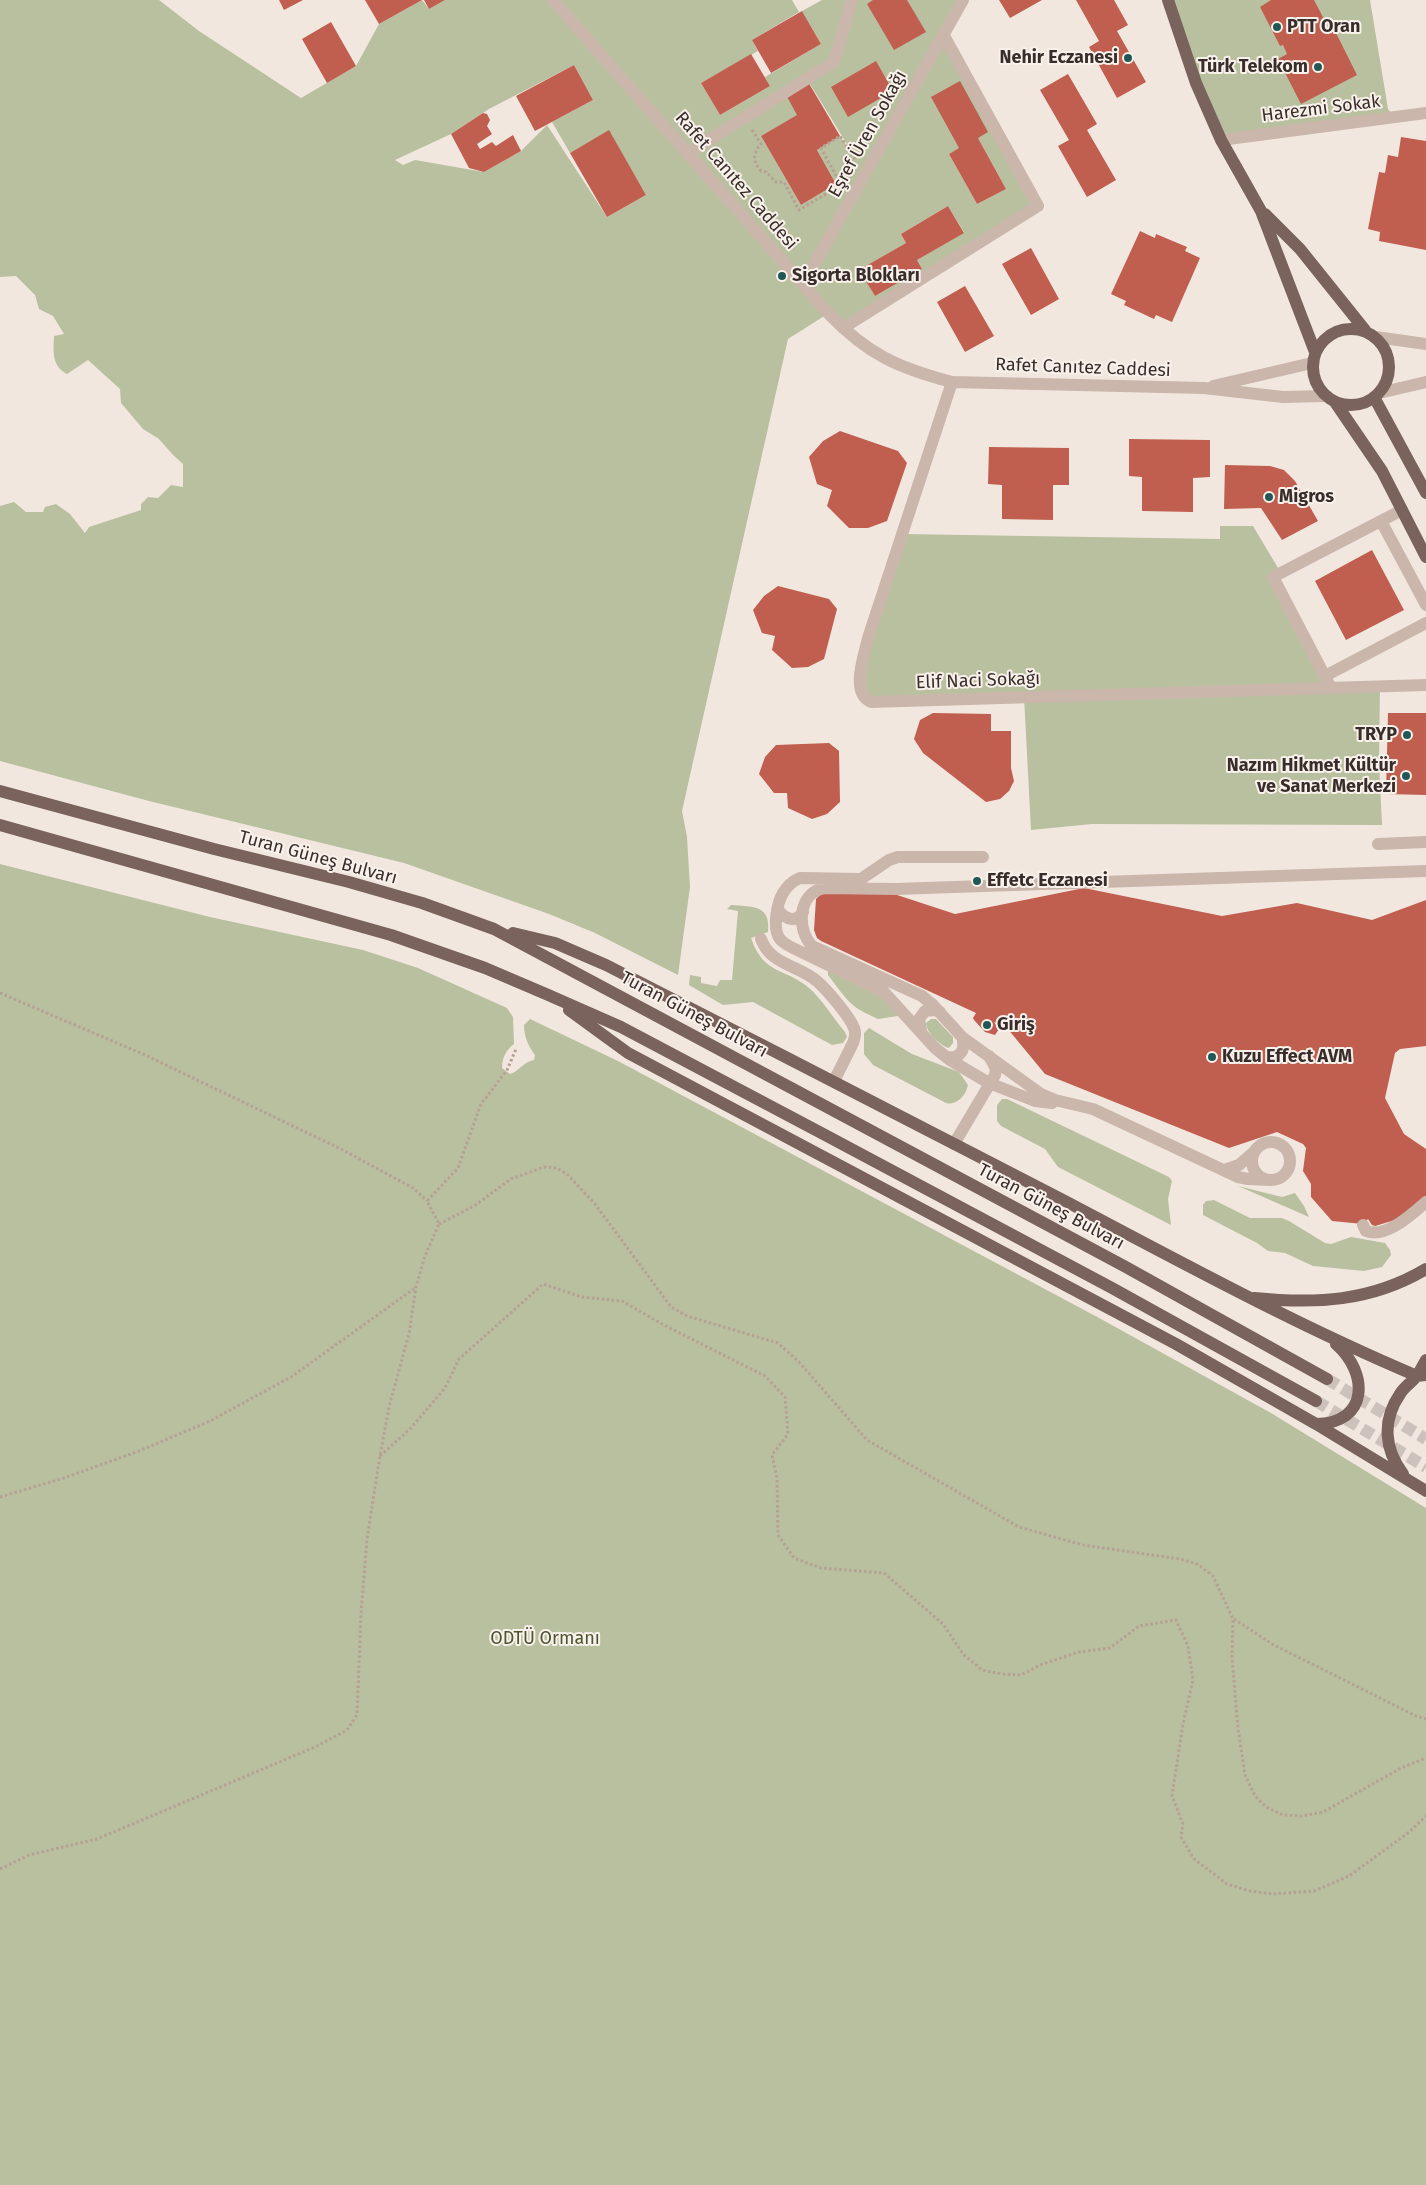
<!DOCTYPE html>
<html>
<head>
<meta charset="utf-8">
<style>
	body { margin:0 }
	canvas { display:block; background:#f2e7df }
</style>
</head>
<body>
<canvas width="1426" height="2185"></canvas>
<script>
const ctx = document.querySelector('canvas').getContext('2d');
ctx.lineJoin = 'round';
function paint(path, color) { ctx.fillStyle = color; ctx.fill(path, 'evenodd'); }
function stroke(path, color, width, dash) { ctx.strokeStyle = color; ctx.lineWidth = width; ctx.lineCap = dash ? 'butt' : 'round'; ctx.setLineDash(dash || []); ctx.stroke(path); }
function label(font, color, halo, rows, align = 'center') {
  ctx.font = font + ' "Fira Sans",sans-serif'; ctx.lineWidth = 4; ctx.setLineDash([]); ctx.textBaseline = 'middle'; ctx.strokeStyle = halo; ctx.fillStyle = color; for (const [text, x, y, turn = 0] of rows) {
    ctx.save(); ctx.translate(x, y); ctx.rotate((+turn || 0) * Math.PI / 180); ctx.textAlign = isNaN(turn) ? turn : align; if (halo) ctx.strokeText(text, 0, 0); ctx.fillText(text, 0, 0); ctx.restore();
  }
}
const green = new Path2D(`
	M0,0H159L199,31L301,98L356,66L379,24L422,0L429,9L445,0H792L799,12L752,40L758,51L701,83L720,115L770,86L765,77L821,44L802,11L822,0H963L943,35L1038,206L843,328L829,313L788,339L682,811L687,837L690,887L678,975L595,933L549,914L404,863L149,801L0,761V506L14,502L26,512H43L45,507L56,504L70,514L85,533L89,527L141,510V504L148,497L158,498L171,485L183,487V464L173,455L159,439L143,429L121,403L120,389L88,360L67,374C52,366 53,352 54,336L64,334L53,316L39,309L35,295L16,276L0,277ZM574,65L593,100L552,122L570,153L609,131L646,195L607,217L547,125L521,151L484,172L415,160L403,165L395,160L451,134L489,109ZM807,79L853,154L840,136L817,150L836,184L801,205L761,136L798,115ZM978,138L1006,189L977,204L949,154ZM948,206L964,232L917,260L922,269L875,296L860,270L906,243L901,234Z
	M1168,0H1370L1388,109L1395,117L1221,140Z
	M1220,526H1253L1281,573L1273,577L1331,687L1380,686L1379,762L1382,825L1092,824L1031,830L1024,697L871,702L860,686L902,534L1220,539Z
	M0,864L210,917L363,950L418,968L507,1008L513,1017L514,1044C506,1050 502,1058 502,1068L510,1074C520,1071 521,1063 534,1060L535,1055C528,1046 524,1036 524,1025L530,1019L618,1061L1101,1319L1271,1413L1426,1508V2185H0Z
	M731,905C752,907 771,904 768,932L751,938C764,975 783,967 808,987C822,999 833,1018 845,1032L847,1037L843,1043L832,1045L753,1002L723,1005L689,985L690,975L701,977V983L717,986L720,980H732L738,911L727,909Z
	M830,971L885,999L898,1016L878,1019C872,1016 858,1010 854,1006C844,998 836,985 828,975V972Z
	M931,1019H936L953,1037V1043L949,1048C940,1046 926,1032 926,1023Z
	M869,1028L912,1054L959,1072L968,1085C966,1095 957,1106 946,1103L873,1065L864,1054V1033Z
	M1002,1099H1007L1169,1177L1172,1181L1168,1199L1171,1225L1058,1167L1045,1149L1001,1126L997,1121V1105Z
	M1238,1186L1282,1197L1295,1193L1304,1206L1309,1217Z
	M1214,1200L1250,1218H1282L1289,1221L1325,1243L1331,1244L1351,1237L1385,1243L1390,1250L1391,1255L1382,1267L1364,1271L1313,1266L1285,1253L1268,1251L1257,1243L1203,1215V1205L1206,1201Z`);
const building = new Path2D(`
	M279,0H303L284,10Z
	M365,0H422L379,24Z
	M424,0H445L429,9Z
	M873,0H907L926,32L894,50L867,4Z
	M999,0H1042L1010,18Z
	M1076,0H1114L1128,25L1117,31L1146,82L1117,98L1089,47L1099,41Z
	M1271,0H1314L1326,23L1324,25L1328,34L1335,31L1357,75L1301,104L1278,59L1287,54L1283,45L1280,46L1260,7Z
	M802,11L821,44L771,73L752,40Z
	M331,22L356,66L327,83L302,39Z
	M751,54L770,86L720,115L701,83Z
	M876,61L893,91L848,117L831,87Z
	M574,65L593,100L535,131L516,96Z
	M1068,74L1097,124L1087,130L1116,180L1087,197L1058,146L1069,140L1040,90Z
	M807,80L840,136L817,150L836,184L801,205L761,136L797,115L785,93Z
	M960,81L988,132L978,138L1006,189L977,204L949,154L959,148L931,97Z
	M483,113L487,114L490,120L487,126L492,134L477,144L480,149L492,142L496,146L513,135L521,151L484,172L469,168L451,134Z
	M609,130L646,195L607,217L570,153Z
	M1401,137L1426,141V250L1379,241L1380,232L1368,229L1379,172L1385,173L1388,155L1398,157Z
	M948,206L964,233L917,260L922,269L875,296L859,270L906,243L901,234Z
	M1140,231L1155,238L1156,234L1187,247L1185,251L1200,258L1172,322L1156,315L1154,319L1124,305L1126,301L1111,294Z
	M1031,248L1059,299L1031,315L1002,264Z
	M965,286L994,336L965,352L937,302Z
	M840,431L898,451L907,463L887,521L868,528H849L827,506L832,490L817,484L809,457L823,441Z
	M1129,439L1210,440V477L1193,478V512L1142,511V477L1129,476Z
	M989,447L1069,448V485H1053V520L1002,519V485L988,484Z
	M1225,465L1270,466L1284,470L1295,481L1318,521L1282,540L1261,508L1224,509Z
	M1372,550L1404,610L1346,640L1315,581Z
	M778,586L829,599L837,609L824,659L808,667L792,668L772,650L775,636L762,633L753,610L764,596Z
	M933,713L991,714V731H1011V768L1014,781L1009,791L1000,799L986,802L923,753L914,739L920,720Z
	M1388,713H1426V795L1386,794Z
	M829,743L839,751L840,802L827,814L812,819L788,808L787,793H774L759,774L765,757L776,745Z
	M1084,888L1222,916L1297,903L1372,920L1426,900V1046L1400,1049L1395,1053L1385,1098L1404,1134L1426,1149V1197L1405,1217L1375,1226L1372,1225L1368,1219L1363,1224L1332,1221L1311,1197V1184L1303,1171L1306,1148L1303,1144L1277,1132L1229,1148L1045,1074L1007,1028L994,1022L999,1029L995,1035L985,1032L974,1020L973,1018L976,1013L821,941L817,938L814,930L816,899L822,893L894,894L955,914Z`);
const majorTunnel = new Path2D(`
	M1327,1379L1426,1439
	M1316,1401L1426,1467`);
const path = new Path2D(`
	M752,130L761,144C752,155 753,161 761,171L766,172L776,182H784L799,210L841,185L821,148L840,136L855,159
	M0,993L145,1055L343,1150L413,1188L427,1201
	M439,1224L474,1206L511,1179L544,1167L557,1168L568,1175L595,1204L671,1307L687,1316L778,1343L799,1362L867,1440L1019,1527L1083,1545L1180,1559L1197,1564L1213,1576L1233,1619L1232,1658L1238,1728L1245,1775L1255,1796L1266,1807L1283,1815L1302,1816L1323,1812L1401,1768L1426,1758
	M380,1456L410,1429L445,1388L459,1359L543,1284L582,1297L622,1301L662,1324L765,1376L785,1397L788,1434L772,1455L777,1478L778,1535L794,1558L821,1568L884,1573L943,1624L963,1654L982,1670L1002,1674L1021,1675L1040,1665L1079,1652L1110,1648L1139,1626L1176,1620L1188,1646L1193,1680L1183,1724L1172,1796L1183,1824L1181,1837L1194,1859L1227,1884L1250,1891L1273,1894L1314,1891L1349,1876L1408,1833L1426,1816
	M0,1497L64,1478L139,1451L210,1421L291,1377L415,1288
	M1234,1619L1272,1644L1416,1716L1426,1719
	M0,1869L29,1855L97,1839L315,1747L347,1730L357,1715L361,1614L367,1539L380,1456L389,1407L409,1334L416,1287L425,1256L439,1224L427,1201L458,1168L481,1104L507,1070L516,1049`);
const minor = new Path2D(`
	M553,0L828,313C867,354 898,368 952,382L1204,388L1283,397L1326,396
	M1221,140L1426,113
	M688,153L834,62L852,0
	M803,284L963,0
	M843,328L1038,206L943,34
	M1376,337L1426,344
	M952,382L868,638C864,656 850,693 871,702L1426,685
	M1213,386L1312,363
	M1379,393L1426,382
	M1381,521L1426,605
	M1325,676L1426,623
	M1331,688L1273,577L1402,510
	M1378,844L1426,842
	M983,857H898L889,860L861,879L800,878C793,881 787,886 783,893C777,903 772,929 780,939C783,943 789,946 793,948L884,992L935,1048L950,1060L989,1083L1035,1101L1052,1103
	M778,910C786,920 796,923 803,912
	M761,939C771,966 800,965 818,982C828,991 850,1017 854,1028C856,1033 855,1038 853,1043L834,1081
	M921,1031L919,1019L925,1011L934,1010L940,1012
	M947,1057C961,1059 966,1049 962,1037
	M1252 1161a19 19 0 1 1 38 0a19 19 0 1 1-38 0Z
	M954,1144L995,1075L996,1069L989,1056
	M1224,1170L1239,1165L1255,1151
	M1270,1180L1248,1179L1238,1177L1093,1109L1055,1100L1041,1094L962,1037L933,1005L922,996L812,946C796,929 798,893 824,888L896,889L1426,871
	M1363,1225L1366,1231C1386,1239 1412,1214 1426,1202`);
const major = new Path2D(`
	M1168,0L1196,83L1221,140L1261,211L1315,352
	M1265,214L1300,249L1365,330
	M1313 367a38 38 0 1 1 76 0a38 38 0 1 1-76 0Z
	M1374,397L1426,493
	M1335,402L1382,471L1426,557
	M0,791L214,849L349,882L422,903L494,929L1124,1266L1327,1379
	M0,825L391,935L485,968L546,994L621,1027L827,1136L1112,1288L1316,1401
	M513,933L555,943L606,965C759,1044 912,1121 1065,1201C1181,1262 1296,1325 1417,1376L1426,1375
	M569,1010L628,1053L1176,1344L1316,1424L1426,1491
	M1254,1298C1315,1304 1371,1302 1426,1269
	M1316,1424C1369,1423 1369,1373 1336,1344
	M1403,1474C1384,1449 1382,1420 1400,1394C1404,1387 1411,1383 1416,1377C1420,1372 1423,1365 1426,1360`);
const markers = [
	[1277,27,5,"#215855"],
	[1128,58,5,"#215855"],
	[1318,67,5,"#215855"],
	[782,276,5,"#215855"],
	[1269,497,5,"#215855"],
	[1407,735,5,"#215855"],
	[1406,776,5,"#215855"],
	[977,881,5,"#215855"],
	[987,1025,5,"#215855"],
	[1212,1057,5,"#215855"]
];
const poiNames = [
	["PTT Oran",1287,27],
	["Nehir Eczanesi",1118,58,"right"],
	["Türk Telekom",1308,67,"right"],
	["Sigorta Blokları",792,276],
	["Migros",1279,497],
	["TRYP",1397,735,"right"],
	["Nazım Hikmet Kültür",1396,766,"right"],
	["ve Sanat Merkezi",1396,787,"right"],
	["Effetc Eczanesi",987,881],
	["Giriş",997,1025],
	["Kuzu Effect AVM",1222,1057]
];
const streetNames = [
	["Harezmi Sokak",1321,109,-7],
	["Eşref Üren Sokağı",868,134,-61],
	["Rafet Canıtez Caddesi",736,181,49],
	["Rafet Canıtez Caddesi",1083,368,2],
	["Elif Naci Sokağı",978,681,-2],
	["Turan Güneş Bulvarı",318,858,15],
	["Turan Güneş Bulvarı",694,1015,28],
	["Turan Güneş Bulvarı",1051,1207,28]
];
const parkNames = [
	["ODTÜ Ormanı",545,1639]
];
paint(green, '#b9c09f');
paint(building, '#c05e4f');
stroke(majorTunnel, '#cdc2bb', 12, [12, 6]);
stroke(path, '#b5a095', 3, [2.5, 2.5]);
stroke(minor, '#cab6ab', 12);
stroke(major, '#79635c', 12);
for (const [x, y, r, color] of markers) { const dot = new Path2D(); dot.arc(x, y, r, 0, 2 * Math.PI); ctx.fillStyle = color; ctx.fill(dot); stroke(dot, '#f9f1eb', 2); }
label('bold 18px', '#382d2a', '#f9f1eb', poiNames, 'left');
label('18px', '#382d2a', '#f9f1eb', streetNames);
label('18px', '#4b552f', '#f9f1eb', parkNames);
</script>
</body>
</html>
